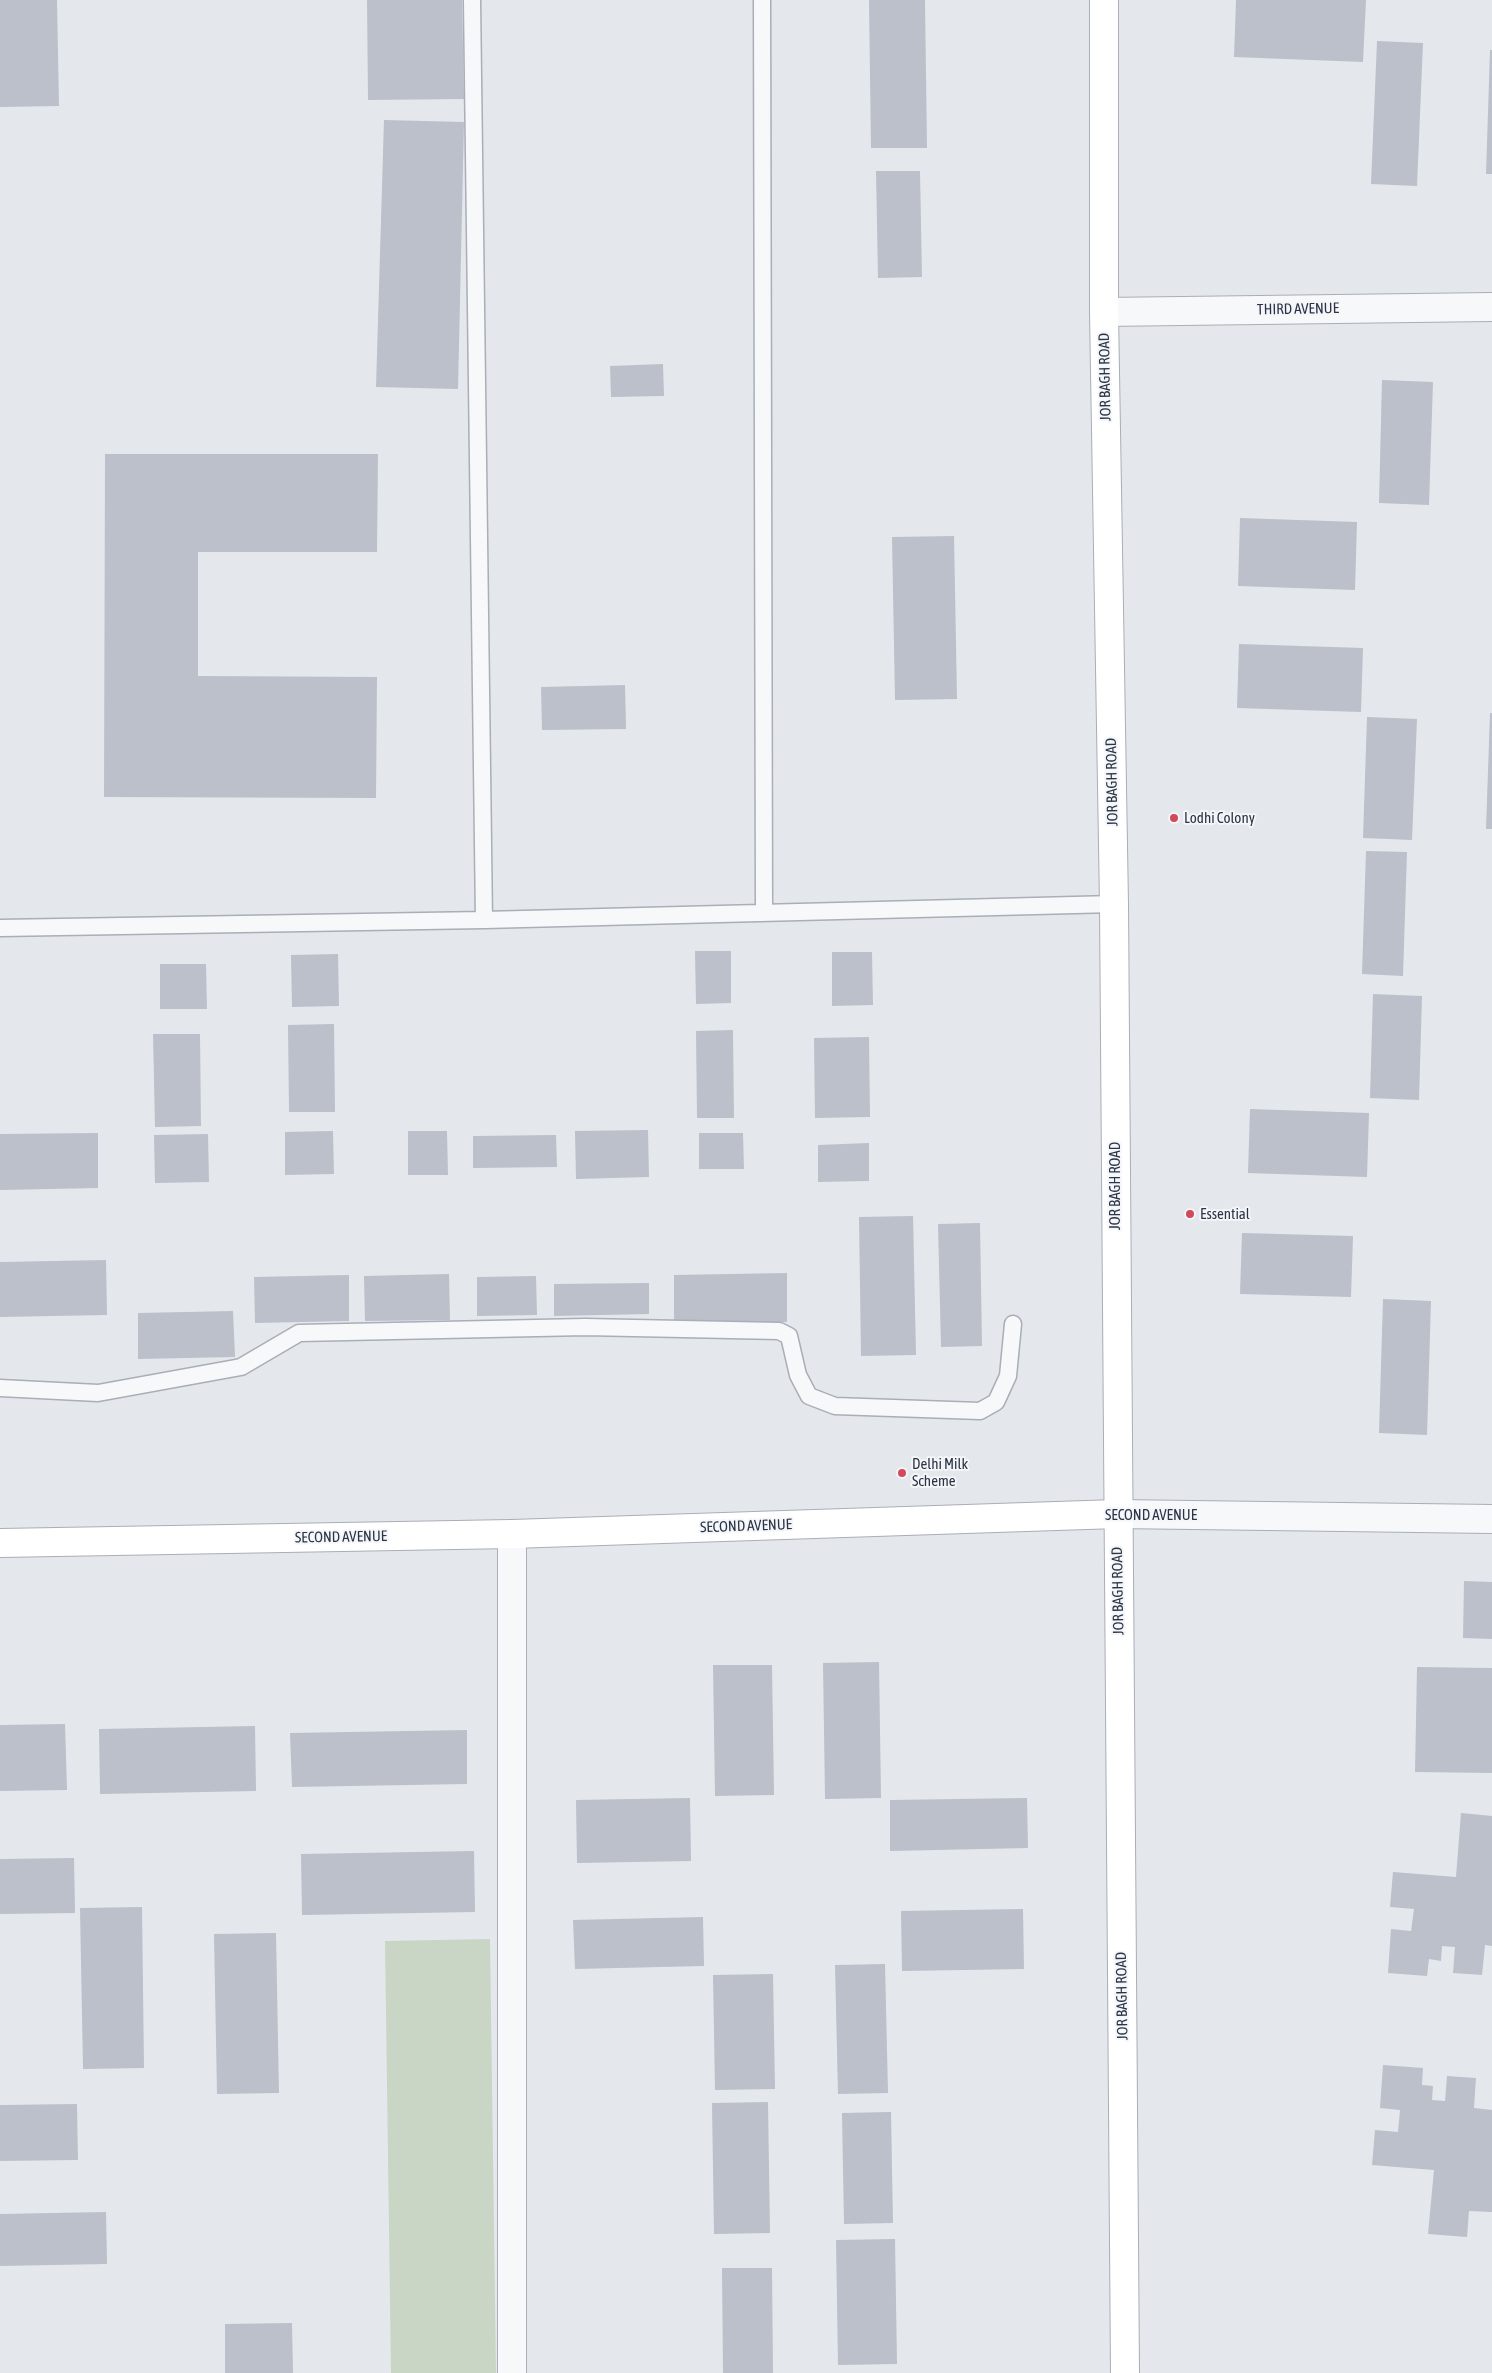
<!DOCTYPE html>
<html>
<head>
<meta charset="utf-8">
<style>
	body { margin:0 }
	canvas { display:block; background:#e4e7ec }
</style>
</head>
<body>
<canvas width="1492" height="2373"></canvas>
<script>
const ctx = document.querySelector('canvas').getContext('2d');
ctx.lineJoin = 'round';
function paint(path, color) { ctx.fillStyle = color; ctx.fill(path, 'evenodd'); }
function stroke(path, color, width, dash) { ctx.strokeStyle = color; ctx.lineWidth = width; ctx.lineCap = dash ? 'butt' : 'round'; ctx.setLineDash(dash || []); ctx.stroke(path); }
function label(font, color, halo, rows, align = 'center') {
  ctx.font = font + ' "Asap Condensed",sans-serif'; ctx.lineWidth = 4; ctx.setLineDash([]); ctx.textBaseline = 'middle'; ctx.strokeStyle = halo; ctx.fillStyle = color; for (const [text, x, y, turn = 0] of rows) {
    ctx.save(); ctx.translate(x, y); ctx.rotate((+turn || 0) * Math.PI / 180); ctx.textAlign = isNaN(turn) ? turn : align; if (halo) ctx.strokeText(text, 0, 0); ctx.fillText(text, 0, 0); ctx.restore();
  }
}
const green = new Path2D(`
	M490,1939L496,2373H391L385,1941Z`);
const building = new Path2D(`
	M0,0H57L59,106L0,107Z
	M367,0H462L464,99L368,100Z
	M869,0H925L927,148H871Z
	M1236,0H1366L1363,62L1234,57Z
	M1377,41L1423,43L1417,186L1371,184Z
	M1490,50H1492V174H1486Z
	M384,120L464,122L458,389L376,387Z
	M876,171H920L922,277L878,278Z
	M663,364L664,396L611,397L610,366Z
	M1382,380L1433,382L1429,505L1379,503Z
	M105,454H378L377,552H198V676L377,677L376,798L104,797Z
	M1240,518L1357,522L1355,590L1238,586Z
	M954,536L957,699L895,700L892,537Z
	M1239,644L1363,648L1361,712L1237,708Z
	M625,685L626,729L542,730L541,687Z
	M1490,713H1492V829H1486Z
	M1367,717L1417,719L1412,840L1363,838Z
	M1366,851L1407,852L1403,976L1362,974Z
	M695,951H731V1003L696,1004Z
	M832,952H872L873,1005L832,1006Z
	M338,954L339,1006L292,1007L291,955Z
	M160,964H206L207,1009H160Z
	M1373,994L1422,996L1419,1100L1370,1098Z
	M334,1024L335,1112H289L288,1025Z
	M733,1030L734,1118H697L696,1031Z
	M153,1034H200L201,1126L155,1127Z
	M869,1037L870,1117L815,1118L814,1038Z
	M1250,1109L1369,1113L1367,1177L1248,1173Z
	M648,1130L649,1177L576,1179L575,1131Z
	M333,1131L334,1174L285,1175V1132Z
	M408,1131H447L448,1175H408Z
	M98,1133V1188L0,1190V1134Z
	M699,1133H743L744,1169H699Z
	M208,1134L209,1182L155,1183L154,1135Z
	M556,1135L557,1167L473,1168V1136Z
	M869,1143V1181L818,1182V1145Z
	M913,1216L916,1355L861,1356L859,1217Z
	M980,1223L982,1346L941,1347L938,1224Z
	M1242,1233L1353,1236L1351,1297L1240,1294Z
	M106,1260L107,1315L0,1317V1262Z
	M787,1273V1322L674,1324V1275Z
	M449,1274L450,1320L365,1321L364,1276Z
	M349,1275V1321L255,1323L254,1277Z
	M536,1276L537,1315L477,1316V1277Z
	M649,1283V1314L554,1316V1284Z
	M1383,1299L1431,1301L1427,1435L1379,1433Z
	M233,1311L235,1357L138,1359V1313Z
	M1464,1581L1492,1582V1639L1463,1638Z
	M879,1662L881,1798L825,1799L823,1663Z
	M713,1665H772L774,1795L715,1796Z
	M1417,1667L1492,1668V1773L1415,1772Z
	M65,1724L67,1790L0,1791V1725Z
	M255,1726L256,1791L100,1794L99,1729Z
	M467,1730V1784L292,1787L290,1733Z
	M690,1798L691,1861L577,1863L576,1800Z
	M1027,1798L1028,1848L890,1851V1800Z
	M1461,1813L1492,1816V1946L1485,1945L1482,1975L1453,1973L1455,1947L1442,1946L1441,1961L1429,1959L1427,1976L1388,1973L1391,1929L1411,1931L1414,1909L1390,1907L1393,1872L1456,1877Z
	M474,1851L475,1912L302,1915L301,1854Z
	M74,1858L75,1913L0,1914V1859Z
	M142,1907L144,2068L83,2069L80,1908Z
	M1023,1909L1024,1969L902,1971L901,1911Z
	M703,1917L704,1966L575,1969L573,1920Z
	M276,1933L279,2093L217,2094L214,1934Z
	M885,1964L888,2093L838,2094L835,1965Z
	M773,1974L775,2089L715,2090L713,1975Z
	M1383,2065L1423,2068L1422,2085L1433,2086L1432,2100L1445,2101L1447,2076L1476,2078L1474,2108L1492,2110V2212L1469,2211L1467,2237L1428,2234L1434,2170L1372,2165L1375,2130L1398,2132L1400,2110L1380,2108Z
	M768,2102L770,2233L714,2234L712,2103Z
	M77,2104L78,2160L0,2161V2105Z
	M891,2112L893,2223L844,2224L842,2113Z
	M106,2212L107,2264L0,2266V2214Z
	M895,2239L897,2364L838,2365L836,2240Z
	M722,2268H772L773,2373H723Z
	M292,2323L293,2373H225V2324Z`);
const lane = new Path2D(`
	M472,0L484,920
	M762,0L764,913
	M0,928L484,920L1114,904
	M0,1388L98,1393L241,1367L299,1333L585,1327L779,1331L789,1336L798,1375L809,1396L835,1406L980,1411L996,1402L1008,1376L1013,1324`);
const street = new Path2D(`
	M1104,312L1492,307
	M1117,1514L1492,1519
	M512,2373V1534`);
const secondary = new Path2D(`
	M1104,0V312L1114,904L1125,2373
	M0,1543L512,1534L1117,1514`);
const markers = [
	[1174,818,5,"#d1495b"],
	[1190,1214,5,"#d1495b"],
	[902,1473,5,"#d1495b"]
];
const streetNames = [
	["THIRD AVENUE",1298,309,-1],
	["JOR BAGH ROAD",1105,377,-91],
	["JOR BAGH ROAD",1112,782,-91],
	["JOR BAGH ROAD",1115,1186,-90],
	["SECOND AVENUE",1151,1515],
	["SECOND AVENUE",746,1526,-2],
	["SECOND AVENUE",341,1537,-1],
	["JOR BAGH ROAD",1118,1591,-91],
	["JOR BAGH ROAD",1122,1996,-91]
];
const poiNames = [
	["Lodhi Colony",1184,818],
	["Essential",1200,1214],
	["Delhi Milk",912,1464],
	["Scheme",912,1481]
];
paint(green, '#c9d6c5');
paint(building, '#bbc0ca');
stroke(lane, '#a9aeb7', 19);
stroke(street, '#a9aeb7', 30);
stroke(secondary, '#a9aeb7', 30);
stroke(lane, '#f7f8fa', 16);
stroke(street, '#f7f8fa', 28);
stroke(secondary, '#fff', 28);
for (const [x, y, r, color] of markers) { const dot = new Path2D(); dot.arc(x, y, r, 0, 2 * Math.PI); ctx.fillStyle = color; ctx.fill(dot); stroke(dot, '#f4f6f9', 2); }
label('15px', '#2b3445', '#f4f6f9', streetNames);
label('15px', '#2b3445', '#f4f6f9', poiNames, 'left');
</script>
</body>
</html>
